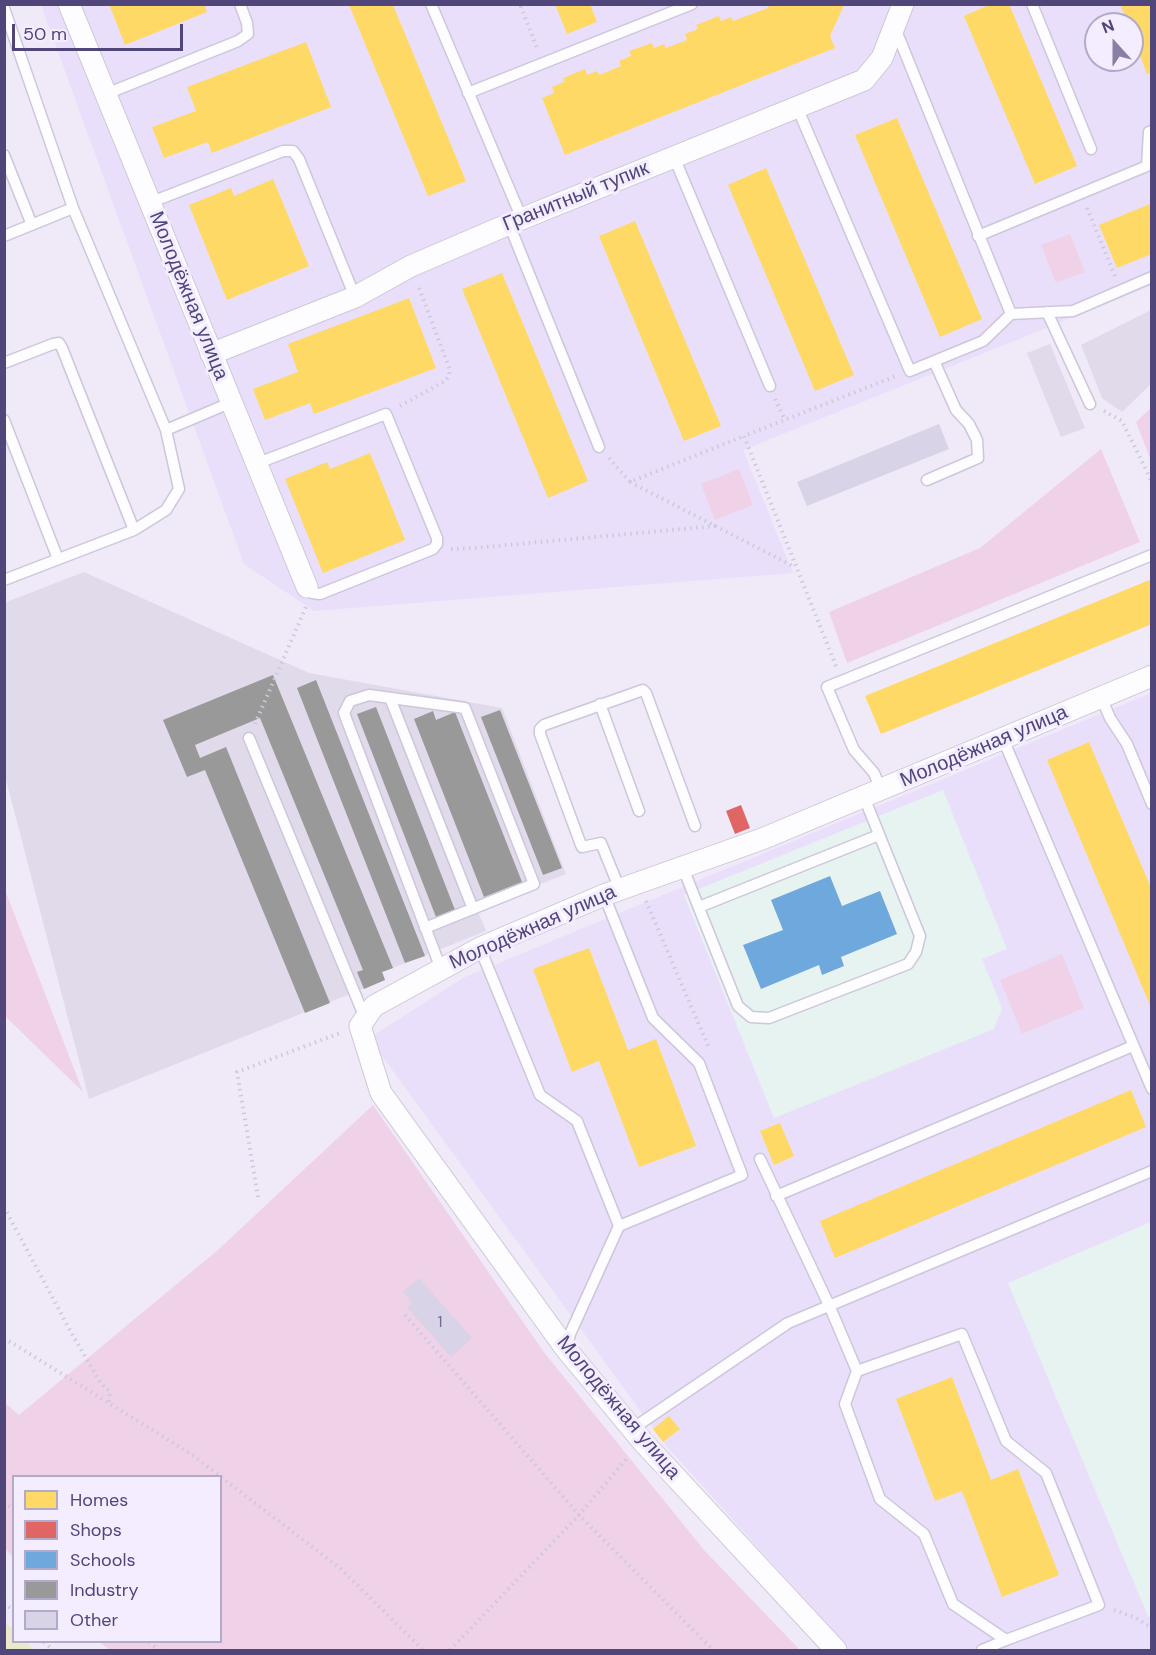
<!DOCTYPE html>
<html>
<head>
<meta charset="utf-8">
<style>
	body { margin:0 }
	#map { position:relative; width:1156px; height:1655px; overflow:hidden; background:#f0e9f8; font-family:"DM Sans",sans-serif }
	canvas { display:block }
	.frame { position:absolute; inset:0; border:6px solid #504679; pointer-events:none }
	.legend { position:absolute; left:12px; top:1475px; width:210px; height:168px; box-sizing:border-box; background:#f4ecff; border:2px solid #b2aac9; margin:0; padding:8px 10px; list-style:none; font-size:18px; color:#504679 }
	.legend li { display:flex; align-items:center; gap:12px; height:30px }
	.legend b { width:30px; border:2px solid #b2aac9 }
	.north { position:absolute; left:1084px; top:12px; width:60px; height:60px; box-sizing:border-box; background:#f4ecff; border:2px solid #b2aac9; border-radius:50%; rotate:339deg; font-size:16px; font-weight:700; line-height:24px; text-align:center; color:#504679 }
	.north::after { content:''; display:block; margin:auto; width:21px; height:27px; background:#887fa5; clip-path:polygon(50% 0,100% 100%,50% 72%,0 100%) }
	.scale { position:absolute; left:12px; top:24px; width:171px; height:27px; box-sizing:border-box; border:3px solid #504679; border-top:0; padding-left:8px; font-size:18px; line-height:21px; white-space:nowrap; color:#504679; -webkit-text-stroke:4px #f4ecff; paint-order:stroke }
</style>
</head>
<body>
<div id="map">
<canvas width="1156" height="1655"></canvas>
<div class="frame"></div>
<ul class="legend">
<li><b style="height:16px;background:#ffd966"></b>Homes</li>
<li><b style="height:16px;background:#e06666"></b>Shops</li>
<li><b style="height:16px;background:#6fa8dc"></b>Schools</li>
<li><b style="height:16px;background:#999"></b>Industry</li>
<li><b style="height:16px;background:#d9d3e7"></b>Other</li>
</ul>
<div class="north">N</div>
<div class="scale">50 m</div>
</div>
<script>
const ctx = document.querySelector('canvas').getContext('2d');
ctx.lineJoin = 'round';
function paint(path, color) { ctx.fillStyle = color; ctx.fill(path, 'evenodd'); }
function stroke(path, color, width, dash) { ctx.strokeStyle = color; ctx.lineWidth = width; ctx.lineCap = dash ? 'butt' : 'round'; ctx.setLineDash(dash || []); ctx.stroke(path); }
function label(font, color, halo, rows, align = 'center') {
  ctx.font = font + ' "DM Sans",sans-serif'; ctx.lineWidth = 6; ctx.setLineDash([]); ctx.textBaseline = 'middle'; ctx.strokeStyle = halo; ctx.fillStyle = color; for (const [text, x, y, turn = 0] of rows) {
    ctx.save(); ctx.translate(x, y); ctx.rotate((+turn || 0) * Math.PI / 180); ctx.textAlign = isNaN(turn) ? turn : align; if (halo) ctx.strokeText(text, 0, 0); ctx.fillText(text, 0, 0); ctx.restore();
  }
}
const residential = new Path2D(`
	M41,5H1151V286L743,450L793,573L314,611L244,564ZM1096,24H1132V60H1096Z
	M1151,693V1650H850L663,1442L369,1038L465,977Z`);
const industrial = new Path2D(`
	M1151,310V384L1122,412L1102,398L1081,345Z
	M1050,344L1085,428L1061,437L1027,353Z
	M84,572L309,673L502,708L566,874L477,909L486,931L383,972L385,980L89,1099L5,776L4,603Z`);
const education = new Path2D(`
	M943,790L1007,949L982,959L1002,1008L994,1029L774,1118L684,895Z
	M1151,1222V1619L1148,1616L1008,1283Z`);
const green = new Path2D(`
	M1070,234L1085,272L1056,283L1041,245Z
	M1151,408V461L1136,422Z
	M1101,449L1140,542L847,663L829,612L980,548Z
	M739,469L753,505L715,520L701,484Z
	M5,890L83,1092L5,1016Z
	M1062,954L1084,1008L1022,1034L1000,980Z
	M373,1105L543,1351L704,1550L800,1650H109L100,1642H220V1476H14L13,1557L5,1549L4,1402L19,1415L219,1249Z`);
const water = new Path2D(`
	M4,1621L13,1629L14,1642H26L35,1650H5Z`);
const homes = new Path2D(`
	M109,4H204L207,12L125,45Z
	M555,4H590L597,22L567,34Z
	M991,4H1009L1077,166L1035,184L964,16Z
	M1120,4H1152V73L1147,74L1132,35V24H1128Z
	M349,5H393L466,181L428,196Z
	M769,5H844L830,36L835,48L565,155L542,98L554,93L552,87L564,82L563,78L585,69L587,75L597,71L599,75L621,66L619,61L631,56L629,51L652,43L654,48L664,44L666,48L687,40L685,34L698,29L696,25L719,16L721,21L731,17L733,21L768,8Z
	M306,42L331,107L212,153L208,142L164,158L152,127L196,111L187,87Z
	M897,118L982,319L940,337L855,135Z
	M766,168L854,375L815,391L728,185Z
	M273,179L309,266L227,300L189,205L231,188L234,196Z
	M1152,203V254L1117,268L1099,225Z
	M635,221L721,426L684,441L599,236Z
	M502,273L588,481L548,498L462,289Z
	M409,298L436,368L314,414L310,403L265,420L253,389L298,372L288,344Z
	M370,453L405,540L323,573L285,479L327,462L330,469Z
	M1152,579V624L881,734L865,696Z
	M1089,742L1152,890V1010L1047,760Z
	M589,948L628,1050L656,1039L696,1146L639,1167L599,1061L572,1072L533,969Z
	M1131,1090L1146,1127L835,1258L820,1221Z
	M780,1123L794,1156L774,1165L760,1131Z
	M952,1377L991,1480L1018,1469L1059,1575L1002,1597L962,1491L935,1501L896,1399Z
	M669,1416L680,1429L663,1442L653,1429Z`);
const shops = new Path2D(`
	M741,805L750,828L735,834L726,811Z`);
const schools = new Path2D(`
	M830,876L842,906L880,891L897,934L841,957L844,966L822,975L819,965L761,989L743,945L783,930L771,900Z`);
const industry = new Path2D(`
	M273,675L393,968L382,972L385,980L364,989L357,972L363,970L260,718L195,745L200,758L226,747L330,1003L305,1013L205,770L187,777L163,720Z
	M316,680L425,956L405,963L297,688Z
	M376,707L455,910L436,917L357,714Z
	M500,710L562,868L543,875L481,717Z
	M433,711L436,720L455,712L522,882L484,897L414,719Z`);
const building = new Path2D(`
	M939,424L949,449L807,506L797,482Z
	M419,1278L472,1338L451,1357L407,1307L412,1303L403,1292Z`);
const path = new Path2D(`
	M527,4L521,7L537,48
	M1087,208L1115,276
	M775,399L785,420
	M400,406L445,381L449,376L450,370L418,285
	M1104,411L1122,421L1152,482
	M609,458L630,482L744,436
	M630,482L795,567
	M451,549L474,548L716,526
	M836,666L744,436L896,376
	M255,724L306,607
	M646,901L709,1048
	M258,1197L237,1072L340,1033
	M4,1207L72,1334L100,1382L110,1392L109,1403
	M405,1315L579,1515L713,1650
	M4,1338L191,1454L341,1569L423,1650
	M4,1502L14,1510
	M4,1603L14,1611
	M1114,1610L1136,1618L1152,1628
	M44,1642L53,1650
	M149,1642L159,1650
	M450,1650L579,1515L629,1456`);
const lane = new Path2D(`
	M431,4L522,219
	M1032,4L1091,149
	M4,8L73,208L166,430L179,489L166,510L134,530L4,580
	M895,28L1011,314
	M468,93L692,4
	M106,94L238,41L248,34L247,23L240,4
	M797,107L910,371L983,341L1011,314L1073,311L1152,277
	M4,155L32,225
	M674,157L770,386
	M149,203L283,151H293L299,159L355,297
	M509,224L599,447
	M4,236L73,208
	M978,236L1147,166L1149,132L1152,131
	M1047,312L1090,404
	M4,363L53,344L59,343L62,348L134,530
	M4,420L58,559
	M166,430L232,402
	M258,463L386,414L437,538V544L433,549L320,594L312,593L307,587
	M927,480L978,458L977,440L969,424L956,410L934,361
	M1101,697L1110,718L1127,744L1152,804
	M390,698L473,909
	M600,704L639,811
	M249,738L365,1018
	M1003,739L1152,1089
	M881,790L874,773L854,750L827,687L1152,555
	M683,868L738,1006L751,1017L769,1018L908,964L916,952L920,936L864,797
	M620,890L601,843L582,847L581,845L540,734V729L544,725L643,690L646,693L695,826
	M699,907L879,835
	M425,928L534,884L465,708L369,695L350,701L344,713L441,969
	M480,948L540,1095L577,1121L619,1226L742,1175L699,1063L653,1018L604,895
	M760,1159L829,1305L857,1371L845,1404L880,1499L924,1534L953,1604L1006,1640L1099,1605L1046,1473L1006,1441L962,1334L857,1371
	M776,1196L1133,1046
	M566,1349L570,1334L619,1226
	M632,1429L788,1323L1152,1171
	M982,1650L1006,1640`);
const street = new Path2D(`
	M69,4L307,587
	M211,354L355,297L411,266L509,224L864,80L882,58L903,4
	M836,1650L643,1442L566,1349L381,1093L360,1026L374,1006L480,948L604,895L762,839L1152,676`);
const numberNames = [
	["1",440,1323]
];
const streetNames = [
	["Гранитный тупик",576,197,-22],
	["Молодёжная улица",188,296,68],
	["Молодёжная улица",984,747,-23],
	["Молодёжная улица",533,928,-24],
	["Молодёжная улица",618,1408,50]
];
paint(residential, '#eadffa');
paint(industrial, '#e0daeb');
paint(education, '#e7f3f1');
paint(green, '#efd2e8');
paint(water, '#ece9ca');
paint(homes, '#ffd966');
paint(shops, '#e06666');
paint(schools, '#6fa8dc');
paint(industry, '#999');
paint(building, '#d9d3e7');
stroke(lane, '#ccc7da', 13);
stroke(street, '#ccc7da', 23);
stroke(path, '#cdc9da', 4, [1.5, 4.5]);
stroke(lane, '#fdfcfe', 10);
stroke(street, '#fdfcfe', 21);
label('16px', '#746b96', null, numberNames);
label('20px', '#504679', '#f4ecff', streetNames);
</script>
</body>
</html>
